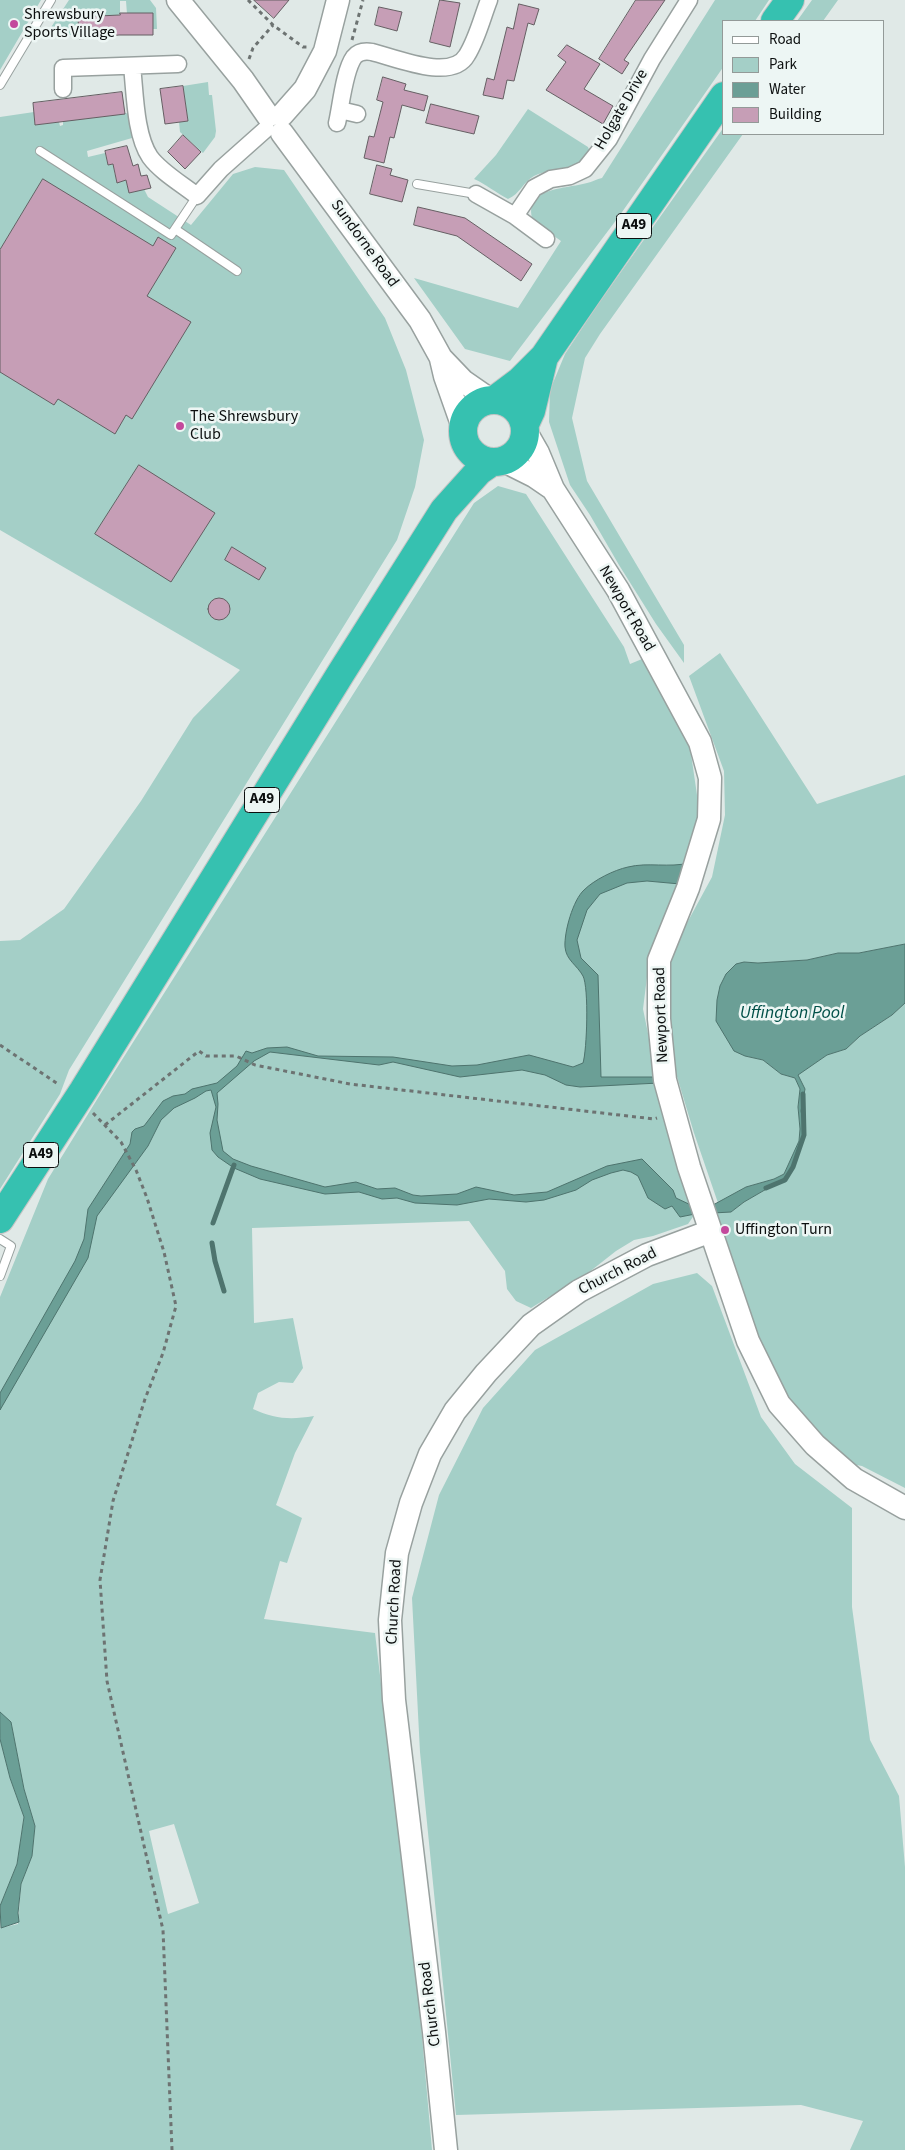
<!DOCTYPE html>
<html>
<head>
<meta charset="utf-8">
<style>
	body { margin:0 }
	#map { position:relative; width:905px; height:2150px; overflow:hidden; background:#e0e9e7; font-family:"Source Sans 3",sans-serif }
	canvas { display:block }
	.legend { position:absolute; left:722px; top:20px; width:162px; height:115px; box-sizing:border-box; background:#edf6f4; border:1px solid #939a98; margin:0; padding:6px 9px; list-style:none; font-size:15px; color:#0c0f0f }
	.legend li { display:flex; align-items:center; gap:10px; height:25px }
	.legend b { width:25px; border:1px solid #939a98 }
</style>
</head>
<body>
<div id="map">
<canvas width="905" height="2150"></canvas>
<ul class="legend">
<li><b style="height:6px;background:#fff"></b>Road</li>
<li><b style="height:14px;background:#a4cfc7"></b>Park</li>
<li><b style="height:14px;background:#6b9f96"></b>Water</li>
<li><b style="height:14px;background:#c69eb6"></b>Building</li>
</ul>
</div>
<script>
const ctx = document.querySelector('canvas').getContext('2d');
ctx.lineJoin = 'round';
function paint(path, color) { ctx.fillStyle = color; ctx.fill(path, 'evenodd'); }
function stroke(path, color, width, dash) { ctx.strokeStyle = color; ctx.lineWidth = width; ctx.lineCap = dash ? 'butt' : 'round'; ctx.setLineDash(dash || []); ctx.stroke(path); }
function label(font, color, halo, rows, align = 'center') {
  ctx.font = font + ' "Source Sans 3",sans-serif'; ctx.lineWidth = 5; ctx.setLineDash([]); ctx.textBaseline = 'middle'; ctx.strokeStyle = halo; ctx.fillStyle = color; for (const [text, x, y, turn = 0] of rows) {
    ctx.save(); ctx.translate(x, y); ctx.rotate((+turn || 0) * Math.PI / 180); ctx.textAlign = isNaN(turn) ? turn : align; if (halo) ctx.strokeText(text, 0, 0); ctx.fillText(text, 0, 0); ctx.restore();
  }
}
const green = new Path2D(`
	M0,0H41L0,70Z
	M69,0H150L156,8L157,29H153V13L127,14L126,1H120V14L118,15L78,18L79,35H46Z
	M715,0H769L755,21H724V66L620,215L510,361L465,349L414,278L518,308L561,241L533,221C522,187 566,189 587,183C592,182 597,179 602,178Z
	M812,0H838L823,21H797Z
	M208,82L209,95H212L216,131L215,137L203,153L180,132L179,122L188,121L183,86Z
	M528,109L588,147L590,152C575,173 555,166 534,176C523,182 520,194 508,199C496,193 486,184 474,179L496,155Z
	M34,112L35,125L59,122L60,126L63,125V121L128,113L132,138L87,151L88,157L105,153L108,165L115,164L114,171L117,182L126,180L129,193L144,189L148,197L191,225L233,174L255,167L284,170L385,318L406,370L424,440L415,487L397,540L69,1070L60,1094L0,1189V941L20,940L64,909L141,801L193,718L240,670L0,530V117Z
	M724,127V134H743L600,334L585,358L572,418L587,481L684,645V663L656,624L619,565L590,515L570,485L549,422L550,390L565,354L596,307Z
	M498,486L526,494L624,647L630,664L642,659L690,747L697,795L698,830L689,862L650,953L643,1009L657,1077L695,1214L688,1224L653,1236L634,1240L616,1251L588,1273L531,1308L516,1301L507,1289L505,1271L469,1221L252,1228L254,1323L293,1318L303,1368L293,1383L279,1382L258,1393L253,1409C275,1419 290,1420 314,1416L295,1453L276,1505L302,1518L287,1563L280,1561L264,1619L375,1633L420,2014L432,2150H0V1928L18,1924L21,1884L32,1856L35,1826L24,1789L11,1723L0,1712V1297L48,1179L101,1093L474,503ZM174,1824L199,1903L168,1914L149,1831Z
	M720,653L817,804L905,775V944L859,953H838L807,960L758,963L744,962L745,1056L763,1060L781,1074L795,1078L800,1089L798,1107L800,1129L799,1141L784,1174L774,1179L746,1187L718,1203L694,1133L675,1070L664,1016L669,956L712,877L725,815L724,771L689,676Z
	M905,1003V1488L862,1466L845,1463L783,1402L737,1281L716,1212H731L744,1202L782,1180L805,1129L801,1111L805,1089L797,1075L827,1055L846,1049L860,1036L892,1015Z
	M697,1273L712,1286L761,1417L795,1464L852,1508V1607L870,1740L899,1796L905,1867V2150H850L863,2121L801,2105L456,2115L420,1752L412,1598L439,1495L483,1408L535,1350L653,1284Z
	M0,1739L10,1778L24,1817L17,1864L0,1906Z`);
const water = new Path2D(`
	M689,863L680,884L647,881L627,883L600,894L587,910L577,940L581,958L598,975L601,1077H657L659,1083L580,1087L566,1085L545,1075L522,1070L460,1077L393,1062L379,1065L270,1052L254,1061L217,1093L218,1104L217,1120L223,1151L233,1159L251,1166L325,1187L356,1182L377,1189L395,1188L413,1195L421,1196L457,1194L476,1187L514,1195L547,1192L607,1166L642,1159L673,1190L676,1198L693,1206L713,1205L746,1187L774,1179L784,1174L799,1141L800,1129L798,1107L800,1089L795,1078L781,1074L763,1060L745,1056L734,1051L716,1021L717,1000L720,986L726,974L736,964L744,962L758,963L807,960L838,953H859L905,944V1003L892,1015L860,1036L846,1049L827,1055L798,1075L805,1089L801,1111L805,1129L792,1169L782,1180L744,1202L731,1212L695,1214L680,1217L672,1206L665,1209L648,1198L638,1176L631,1172L623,1170L611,1173L592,1180L576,1190L544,1200L526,1202L489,1199L457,1205L415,1203L397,1198L382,1199L359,1192L325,1194L260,1179L234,1168L218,1157L212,1150L210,1133L216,1107L211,1090L206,1091L195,1098L174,1108L161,1120L148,1146L97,1216L88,1258L0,1410V1393L75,1261L84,1239L88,1209L130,1144L132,1132L135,1129L144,1126L163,1101L173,1096L185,1094L192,1089L217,1083L237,1066L246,1051L252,1053L267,1048L287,1047L318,1056L393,1057L452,1066L477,1065L529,1055L573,1067L583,1063C587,1050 589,988 583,976C577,965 566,960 565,947C564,932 573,900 584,890C594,880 614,870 628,867C648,862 669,868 689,863Z
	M0,1712L11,1722L24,1789L35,1826L32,1856L21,1884L18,1913L19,1922L1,1928L0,1906L17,1864L24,1817L10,1778L0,1739Z`);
const stream = new Path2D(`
	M766,1188L785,1180L793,1167L804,1135L803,1094
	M213,1223L234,1165
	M212,1243L215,1261L224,1291`);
const building = new Path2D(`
	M254,0H289L274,18Z
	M440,0L460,3L450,47L430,42Z
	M636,0H665L628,54L624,60L629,63L622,74L599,59Z
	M519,4L539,9L534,25L528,23L514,81L507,80L503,99L483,95L487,78L494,80L507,27L513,29Z
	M379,7L402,12L397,31L375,25Z
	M120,13H153V35H119L79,39L78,17L120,15Z
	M567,45L600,64L584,89L613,106L603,124L546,90L566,62L558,56Z
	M383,77L406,84L404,90L428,96L424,111L402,105L394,138L390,137L384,163L364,158L369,136L374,137L383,102L377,100Z
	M183,86L188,121L165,124L160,89Z
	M122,92L125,114L35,125L33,103Z
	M431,104L479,116L474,134L426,123Z
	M183,135L201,152L185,169L168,152Z
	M127,146L133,166L138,164L141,176L147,175L151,188L129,193L126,180L117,183L113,164L108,165L105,151Z
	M377,165L392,169L390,175L408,180L402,202L370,194Z
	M43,179L153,246L158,237L176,248L147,296L191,322L132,419L126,415L115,434L58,399L54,405L0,372V250Z
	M418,207L465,218L532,264L521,281L457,236L414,225Z
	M139,465L215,513L171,582L95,534Z
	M232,547L266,568L259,580L225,560Z
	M208 609a11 11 0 1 1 22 0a11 11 0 1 1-22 0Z`);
const path = new Path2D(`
	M248,0L273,25L303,47H307
	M352,40L363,0
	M249,59L253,48L273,25
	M0,1045L58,1084
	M93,1113L121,1142L136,1170L147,1198L164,1252L176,1306L163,1353L145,1399L113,1501L100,1580L107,1681L163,1930L172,2150
	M105,1125L199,1051L206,1056H236L255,1065L350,1084L654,1119L657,1118`);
const lane = new Path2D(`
	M0,85L51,0
	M40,151L171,235L197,196
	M417,184L476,194
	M175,229L237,271
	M0,1239L11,1246L0,1276`);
const street = new Path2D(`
	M132,66C135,92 135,135 150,157C161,172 182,184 197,196L221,169L266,129
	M63,89V68L178,64
	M340,110L357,114
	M337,123C341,106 344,71 354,57C359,51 366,51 372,52C396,58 452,82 467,55C477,39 482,18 489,0
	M476,194L515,216L546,239
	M515,216L534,188L551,179L570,176L585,169L609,139L652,59L689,0`);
const secondary = new Path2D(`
	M178,0L243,80L268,116
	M282,115L305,89L325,51L338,0
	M282,133L420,320L441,358L463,381L489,399
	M441,359L445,376L463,427
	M526,432L538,453L553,489L618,590L700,742L710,778L709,819L688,888L659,960V1019L665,1080L689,1167L748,1341L779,1404L815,1445L854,1479L905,1508
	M504,461L534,476L553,489
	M446,2150L434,2032L394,1700L390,1620L397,1553L411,1503L430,1454L455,1411L486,1373L531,1325L579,1291L647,1255L711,1231`);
const highway = new Path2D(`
	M775,21L790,0
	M496,399L520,381L544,357L724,96
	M463 431a31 31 0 1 1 62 0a31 31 0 1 1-62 0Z
	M525,424L531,411L544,357
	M0,1219L83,1091L341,673L444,510L479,471L492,462`);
const markers = [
	[14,24,5,"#c3499c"],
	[180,426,5,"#c3499c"],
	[725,1230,5,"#c3499c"]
];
const shields = [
	[634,226,35],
	[262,800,35],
	[41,1155,35]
];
const shieldNames = [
	["A49",634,226],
	["A49",262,800],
	["A49",41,1155]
];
const poiNames = [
	["Shrewsbury",24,15],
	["Sports Village",24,33],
	["The Shrewsbury",190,417],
	["Club",190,435],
	["Uffington Turn",735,1230]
];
const streetNames = [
	["Holgate Drive",622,110,-60],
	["Sundorne Road",364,244,54],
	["Newport Road",626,609,60],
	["Newport Road",662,1015,-92],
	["Church Road",618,1272,-27],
	["Church Road",395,1602,-87],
	["Church Road",431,2004,-97]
];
const waterNames = [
	["Uffington Pool",792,1014]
];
paint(green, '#a4cfc7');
paint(water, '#6b9f96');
stroke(water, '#4e746e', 1);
stroke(stream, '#4e746e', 5);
paint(building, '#c69eb6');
stroke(building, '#655f63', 1);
stroke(lane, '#98a19f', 10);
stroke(street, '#98a19f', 19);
stroke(secondary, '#98a19f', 25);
stroke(highway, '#c5c5c5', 30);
stroke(path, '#6d7372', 3, [4, 4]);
stroke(lane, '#fff', 8);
stroke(street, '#fff', 16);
stroke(secondary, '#fff', 22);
stroke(highway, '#36c1b0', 28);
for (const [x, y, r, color] of markers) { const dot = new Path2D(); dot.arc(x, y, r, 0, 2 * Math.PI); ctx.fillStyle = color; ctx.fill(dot); stroke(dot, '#edf6f4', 2); }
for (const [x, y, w] of shields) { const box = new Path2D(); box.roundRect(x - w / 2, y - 12.5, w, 25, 4); ctx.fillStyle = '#edf6f4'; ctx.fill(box); stroke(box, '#0c0f0f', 1); }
label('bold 15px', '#0c0f0f', null, shieldNames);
label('16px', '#0c0f0f', '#edf6f4', poiNames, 'left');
label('16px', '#0c0f0f', '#edf6f4', streetNames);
label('italic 18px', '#005048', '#edf6f4', waterNames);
</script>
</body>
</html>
